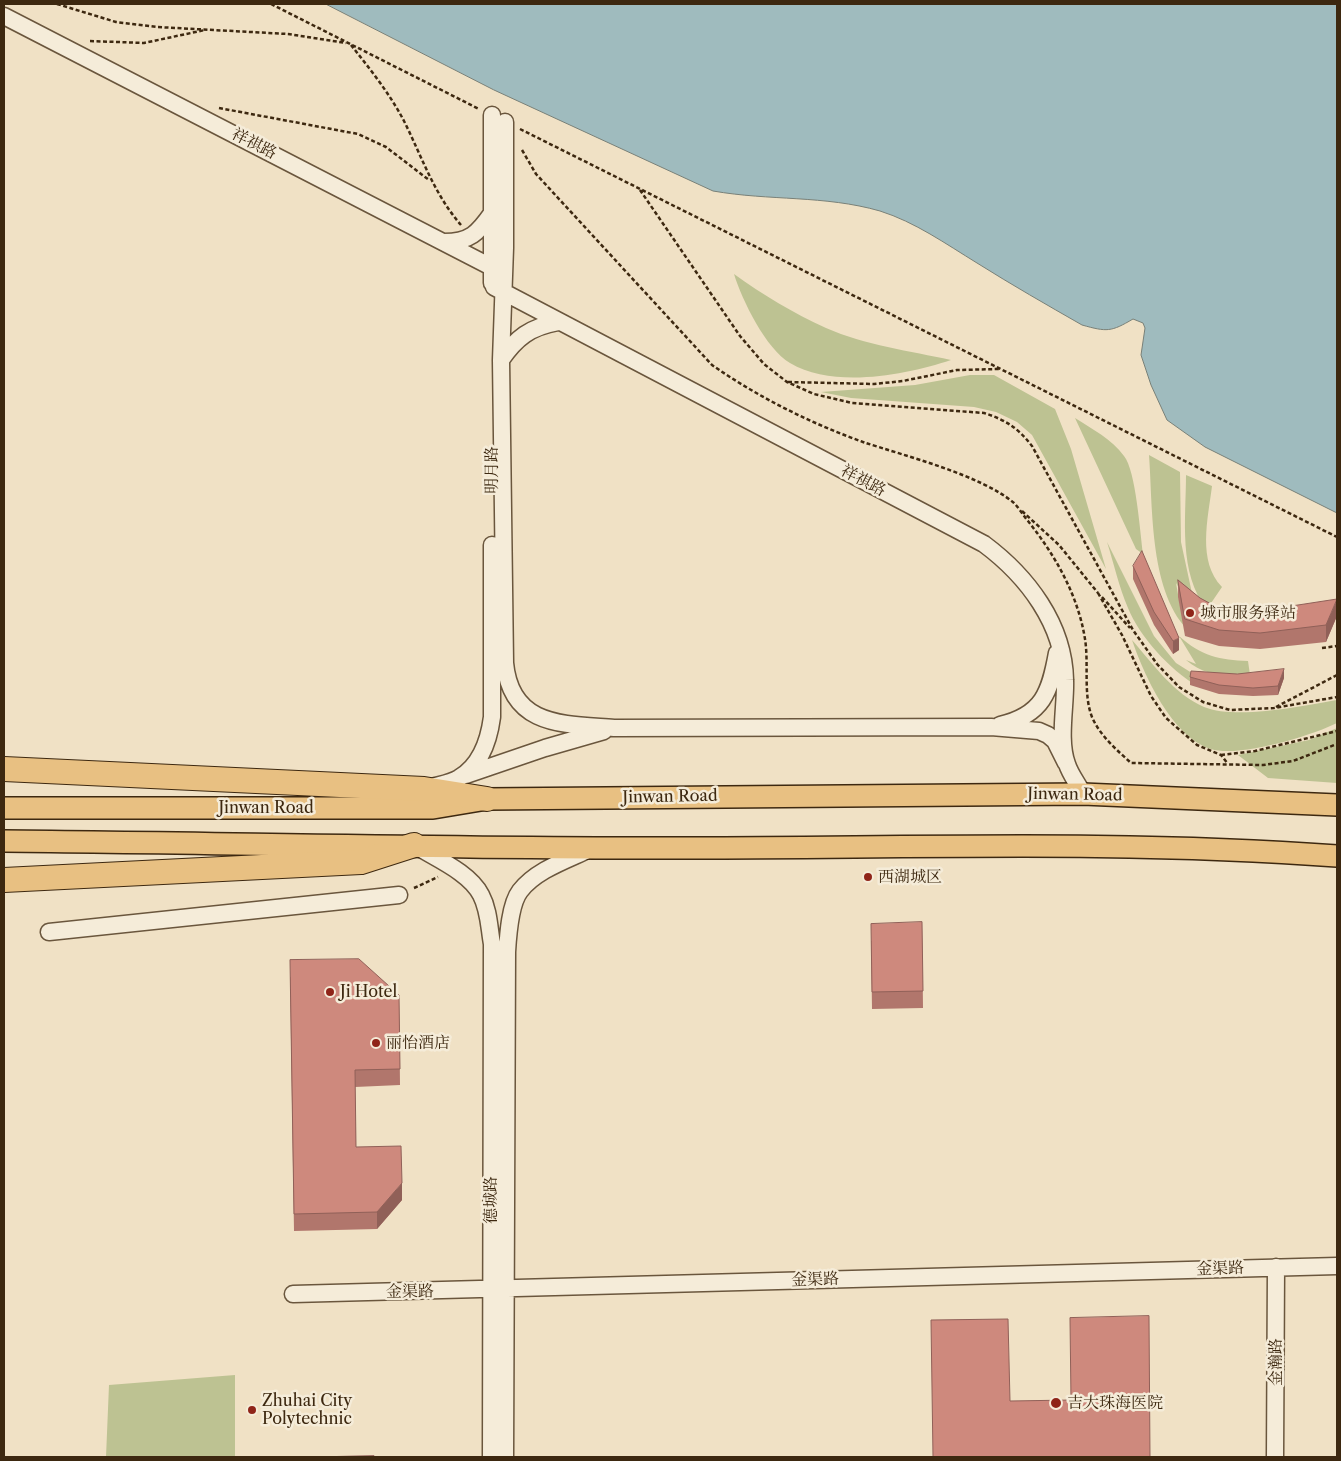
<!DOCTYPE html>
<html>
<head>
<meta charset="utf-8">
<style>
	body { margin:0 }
	#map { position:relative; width:1341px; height:1461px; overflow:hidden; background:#f0e1c5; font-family:"Libre Caslon Text",serif }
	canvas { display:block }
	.frame { position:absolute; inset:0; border:5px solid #3d2810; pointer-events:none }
</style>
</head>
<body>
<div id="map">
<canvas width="1341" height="1461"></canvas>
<div class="frame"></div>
</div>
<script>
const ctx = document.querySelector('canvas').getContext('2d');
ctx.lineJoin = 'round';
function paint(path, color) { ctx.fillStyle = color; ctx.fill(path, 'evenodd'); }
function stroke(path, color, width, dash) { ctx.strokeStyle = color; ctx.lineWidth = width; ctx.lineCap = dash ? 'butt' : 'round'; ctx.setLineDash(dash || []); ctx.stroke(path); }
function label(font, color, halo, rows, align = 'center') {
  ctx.font = font + ' "Libre Caslon Text","Noto Serif SC",serif'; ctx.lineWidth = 5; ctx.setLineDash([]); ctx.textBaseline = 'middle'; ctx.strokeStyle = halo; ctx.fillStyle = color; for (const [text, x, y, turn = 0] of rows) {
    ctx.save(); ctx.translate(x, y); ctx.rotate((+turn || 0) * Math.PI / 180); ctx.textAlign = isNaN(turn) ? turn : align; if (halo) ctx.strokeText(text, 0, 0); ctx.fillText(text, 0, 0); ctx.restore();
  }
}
const green = new Path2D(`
	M734,274C763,295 793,313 826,328C865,345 910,351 951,360C906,375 834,389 790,363C766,349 742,300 734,274Z
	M970,375H994L1055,409L1071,449L1106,569L1032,435L1017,422L996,412L974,407L851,398L821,392L915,385Z
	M1075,418C1092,429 1112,439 1124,456C1136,471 1140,532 1143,554L1136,549Z
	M1149,455L1180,472L1181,542L1193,598L1183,595L1176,583L1181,611L1191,633C1149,595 1153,509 1149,455Z
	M1186,475L1212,486C1208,519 1197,561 1222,587L1207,609C1178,574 1186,518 1186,475Z
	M1107,542L1154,636L1176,663L1195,675L1196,685C1171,671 1139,636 1128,608C1119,587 1114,564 1107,542Z
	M1179,636C1201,656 1220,660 1248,661L1250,675C1226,677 1205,676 1186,660L1196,664Z
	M1132,640C1153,664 1174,694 1204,707C1237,720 1302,706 1337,700V723C1311,736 1238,758 1211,749C1172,737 1144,675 1132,640Z
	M1337,728V783L1268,778L1238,755L1309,740Z
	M235,1375V1457H106L109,1385Z`);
const water = new Path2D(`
	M326,4H1337V513L1205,447L1167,420L1151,385L1141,355L1145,328L1143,323L1133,319C1111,332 1107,332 1082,325C1047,305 1012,285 977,263C946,244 915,222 880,211C824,195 770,201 713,191L494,90Z`);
const path = new Path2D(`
	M57,4L116,22L157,27L288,34L346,43
	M271,4L479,109
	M90,41L144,43L205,30
	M351,45C370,69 390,94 404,121C422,157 434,194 461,225
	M219,108L358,134L386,147L429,180
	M520,129L1337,537
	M522,150L536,174L712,365C758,397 810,423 863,442C905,456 981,475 1014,503C1019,508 1023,515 1028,521C1055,555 1078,595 1085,639C1089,664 1083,694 1092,717C1100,736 1117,750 1131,763L1263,765L1293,761L1337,744
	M640,190L740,336L764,364L787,382L814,394L852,403L984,413C1006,420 1018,428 1032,446L1133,630L1157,664L1179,687L1203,702L1230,710L1274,708L1337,697
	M788,382L874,384L903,381L957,370L999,369
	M1022,511L1059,545L1098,593
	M1098,593L1122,635L1151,696L1166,718L1197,745L1221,755L1228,764
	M1102,597L1130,628
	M1322,648L1337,646
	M1276,707L1337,675
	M1221,755L1255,751L1337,731
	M414,888L438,877`);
const minor = new Path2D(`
	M4,16L501,272
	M492,115V283
	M505,122V248L501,360L505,663C511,727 563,724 614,728L991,727L1039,731L1048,735L1055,741L1066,763
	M444,242C470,242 478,233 492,213
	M494,287L984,544C1027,576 1064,624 1065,680C1066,705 1058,740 1067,764C1070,774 1078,784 1083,794
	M501,360C516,338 530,327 558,322
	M1000,725C1043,715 1050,692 1057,653
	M466,775L545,748L604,731
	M429,788C438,785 451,783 459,778C481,765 489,740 492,717V545
	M416,846C437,859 470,873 481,895C489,910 489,927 492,944L491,1457
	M49,932L399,895
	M293,1294L1337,1266
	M505,1457L507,952C508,935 510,904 520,891C536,870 567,860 590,849
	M1275,1457L1276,1267`);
const major = new Path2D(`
	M4,808H433L487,799L1083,794L1337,805
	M4,841C234,843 464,849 694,848C908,848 1124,840 1337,856`);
const highway = new Path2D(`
	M4,769L424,789L487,799
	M4,880L361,862L414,845`);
const wall = new Path2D(`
	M1133,566L1179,650L1173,654L1154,625L1133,579Z
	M1178,580L1200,598L1213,605L1231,609L1337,616L1326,642L1260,649L1219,646L1185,636L1178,597Z
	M1190,677L1284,678L1278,695L1253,696L1219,694L1190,685Z
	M922,922L923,1008L872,1009L871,941Z
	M290,977L399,995L400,1085L355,1087L356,1147L402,1200L377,1229L294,1231Z`);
const shadedWall = new Path2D(`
	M1337,599V616L1326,642V625Z
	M1179,638V650L1173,654V641Z
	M1284,669V678L1278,695V686Z
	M402,1183V1200L377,1229V1212Z`);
const building = new Path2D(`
	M1142,551L1179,638L1173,641L1154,612L1133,566Z
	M1178,580L1200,598L1213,605L1231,609H1272L1337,599L1326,625L1260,633L1219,630L1185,619Z
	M1284,669L1278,686L1253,688L1219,685L1190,677L1191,671L1237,674Z
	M922,922L923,991L872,992L871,924Z
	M359,959L399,995L400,1069L355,1070L356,1147L401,1146L402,1183L377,1212L294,1214L290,960Z
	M1149,1316L1150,1457H933L931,1320L1008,1319L1010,1401L1071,1400L1070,1318Z
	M374,1456V1457H316Z`);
const markers = [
	[1190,613,5,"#8f2418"],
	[868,877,5,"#8f2418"],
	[330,992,5,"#8f2418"],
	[376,1043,5,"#8f2418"],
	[1056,1403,6,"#8f2418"],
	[252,1410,5,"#8f2418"]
];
const streetNames = [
	["祥祺路",254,144,27],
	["明月路",492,470,-90],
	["祥祺路",863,481,28],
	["Jinwan Road",1075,795,1],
	["Jinwan Road",670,797,-1],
	["Jinwan Road",266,808],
	["德城路",491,1200,-90],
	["金渠路",1220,1269,-2],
	["金渠路",815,1280,-2],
	["金渠路",410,1292,-1],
	["金瀚路",1276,1362,-90]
];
const poiNames = [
	["城市服务驿站",1200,613],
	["西湖城区",878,877],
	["Ji Hotel",340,992],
	["丽怡酒店",386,1043],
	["Zhuhai City",262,1401],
	["Polytechnic",262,1419],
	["吉大珠海医院",1067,1403]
];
paint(green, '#bdc292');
paint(water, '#9fbbbe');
stroke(water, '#788078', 1);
stroke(minor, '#6a563d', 19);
stroke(major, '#3d2810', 24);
stroke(highway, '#3d2810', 26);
stroke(path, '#3d2810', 2.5, [4, 2.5]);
stroke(minor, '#f5ecd9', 16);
stroke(major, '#e8c082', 21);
stroke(highway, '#e8c082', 24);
paint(wall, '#b1766c');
paint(shadedWall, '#906058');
paint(building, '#ce897d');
stroke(building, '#906058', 1);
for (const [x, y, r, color] of markers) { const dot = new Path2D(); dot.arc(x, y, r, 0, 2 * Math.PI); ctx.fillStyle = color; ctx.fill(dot); stroke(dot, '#f5ecd9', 2); }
label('16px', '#3d2810', '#f5ecd9', streetNames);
label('16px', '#3d2810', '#f5ecd9', poiNames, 'left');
</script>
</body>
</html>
